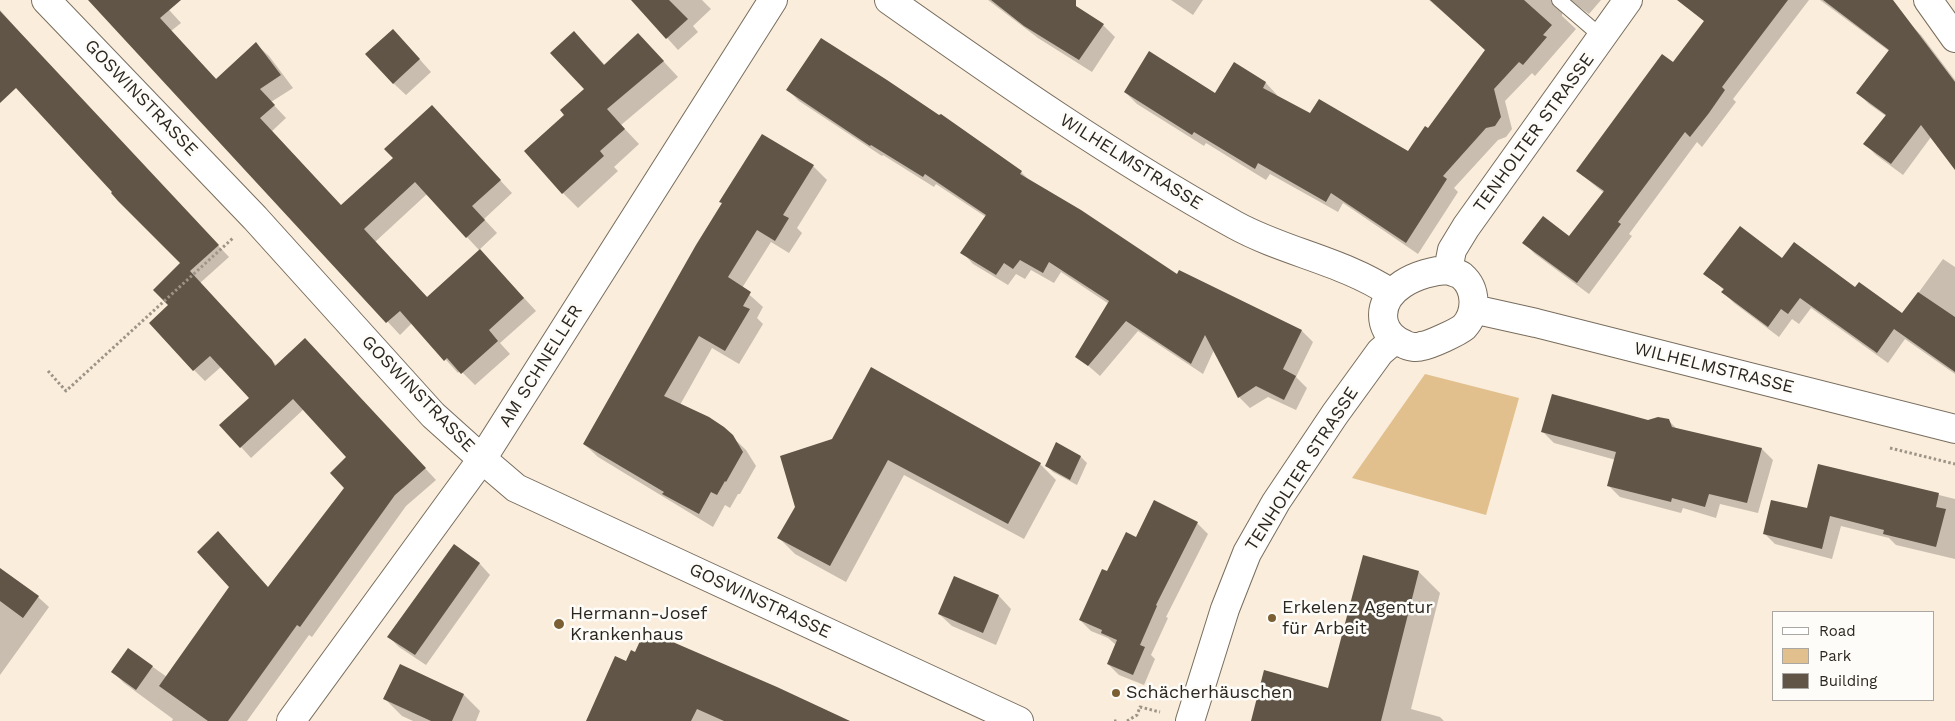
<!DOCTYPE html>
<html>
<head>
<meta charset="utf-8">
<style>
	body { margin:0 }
	#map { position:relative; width:1955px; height:721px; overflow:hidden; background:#faeddb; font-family:"Work Sans",sans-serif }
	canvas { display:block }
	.legend { position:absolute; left:1772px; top:611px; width:162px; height:90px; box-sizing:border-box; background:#fefcf8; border:1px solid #aaa7a2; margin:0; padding:6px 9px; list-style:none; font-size:15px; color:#2b2720 }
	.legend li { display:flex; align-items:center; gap:10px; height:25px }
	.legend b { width:25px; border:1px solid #aaa7a2 }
</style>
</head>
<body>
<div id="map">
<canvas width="1955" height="721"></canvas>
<ul class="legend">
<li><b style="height:6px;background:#fff"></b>Road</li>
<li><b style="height:14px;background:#e1c08e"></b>Park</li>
<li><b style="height:14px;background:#605546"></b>Building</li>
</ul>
</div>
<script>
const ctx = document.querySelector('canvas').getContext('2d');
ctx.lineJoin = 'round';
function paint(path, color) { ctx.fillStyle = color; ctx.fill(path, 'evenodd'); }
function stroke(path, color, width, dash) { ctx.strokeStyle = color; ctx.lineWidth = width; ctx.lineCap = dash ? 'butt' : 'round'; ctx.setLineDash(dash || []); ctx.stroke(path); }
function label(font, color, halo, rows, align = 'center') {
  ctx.font = font + ' "Work Sans",sans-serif'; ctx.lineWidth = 5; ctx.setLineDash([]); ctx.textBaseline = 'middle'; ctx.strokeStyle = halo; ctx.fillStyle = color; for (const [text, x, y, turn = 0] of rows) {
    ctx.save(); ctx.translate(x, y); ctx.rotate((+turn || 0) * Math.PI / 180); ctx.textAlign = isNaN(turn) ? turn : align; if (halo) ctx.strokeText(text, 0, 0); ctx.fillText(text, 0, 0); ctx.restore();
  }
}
const green = new Path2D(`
	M1425,374L1519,398L1486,515L1352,478Z`);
const shadow = new Path2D(`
	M94,0H160L181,23L171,31L217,80L256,44L269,56L293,88L271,102L286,118L272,131L342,207L444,120L512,193L484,219L497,233L479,250L427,194L375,242L428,298L492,263L536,311L500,343L510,354L475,385L460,370L458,373L412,323L400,335L92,2Z
	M633,0H702L711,9L693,26L698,32L678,50Z
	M988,0H1064L1103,25L1115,37L1092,72L1038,38Z
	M1171,0H1203L1193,15Z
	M1429,0H1601L1589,14L1574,3H1569L1563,6L1562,16L1576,29L1535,76L1532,73L1505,101L1512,129L1506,137L1498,140L1454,188L1458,192L1418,254L1343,203L1338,212L1270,174L1266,180L1206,143L1204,146L1137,104L1125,92L1216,95L1235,64L1266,83L1277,95L1276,97L1311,115L1409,153L1428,130L1486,50Z
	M1703,0H1809L1733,99L1736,102L1702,147L1697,142L1629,234L1632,236L1589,294L1535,254L1524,243L1570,237L1604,193L1577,171L1673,64L1705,22L1694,12Z
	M1820,0H1878L1909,23L1921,35L1955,80V168L1931,137L1903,175L1876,155L1865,144L1886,116L1869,104L1858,93L1889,51Z
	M0,10L48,64L229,257L200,283L277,366L316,351L436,480L406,506L312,637L309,635L247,721H172L173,719L124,683L113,672L129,650L167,677L268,588L345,488L348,457L304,409L251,458L241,447L251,398L222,366L205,381L194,370L169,306L181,263L0,69Z
	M405,43L431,72L406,95L393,83Z
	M589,48L605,65L653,50L678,77L621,125L639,144L614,167L618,171L578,208L563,193L566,115L585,89Z
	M788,90L1021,172L1031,182L1178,276L1302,331L1313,342L1296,377L1307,388L1296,410L1268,397L1250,408L1239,397L1214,350L1203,374L1138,331L1100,376L1077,356L1109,304L1061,272L1054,283L1031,270L1025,279L1016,274L1008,285L973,264L962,252L986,217L936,184L934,187L883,155L882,156L799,101Z
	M813,166L827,180L797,228L802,233L789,253L771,242L742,288L763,307L757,318L763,324L739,364L712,348L680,405L723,428L746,450L756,466L740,494H738L730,508L725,505L713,527L598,457L584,444L697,246Z
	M1943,259L1955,267V374L1905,339L1888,363L1811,308L1799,324L1792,319L1779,337L1734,303L1723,292L1724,290L1705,273L1782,260L1856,289L1903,314Z
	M1668,420L1678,430L1762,449L1773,460L1758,513L1720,504L1716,518L1683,508L1681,513L1620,497L1609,486L1616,460L1554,443L1543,432Z
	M781,457L1040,464L1056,480L1024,539L904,475L846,582L795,554L779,538L796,507Z
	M1081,457L1087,463L1077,485L1053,472L1047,466Z
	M1819,465L1955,499V559L1896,545L1889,538L1841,526L1832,559L1775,544L1764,533L1808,510Z
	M1197,523L1208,534L1166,617L1168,618L1151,655L1155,659L1144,685L1119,675L1108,664L1116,645L1108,638L1091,631L1080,620L1107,573L1136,539Z
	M454,546L480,564L490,575L426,665L399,647L389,637Z
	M0,569L38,597L49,607L0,675Z
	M1419,572L1440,593L1411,709L1440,717L1444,721H1253L1329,689Z
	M955,578L999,596L1011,609L996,645L952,626L939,614Z
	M626,662L848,721H587Z
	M400,666L464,695L480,711L476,721H413L402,716L385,699Z`);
const building = new Path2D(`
	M88,0H181L160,18L216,79L256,42L281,75L260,89L275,105L260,118L341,205L393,158L384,149L432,105L501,180L472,206L485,220L466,238L415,182L364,229L427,297L480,249L524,298L489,330L498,341L461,374L447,358L444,361L400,311L386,323Z
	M631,0H669L688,19L666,39Z
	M991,0H1076V6L1104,24L1079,60L1024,26Z
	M1430,0H1524L1552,25L1543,35L1547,37L1523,65L1519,62L1494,89L1501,117L1495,126L1486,128L1443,176L1447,179L1406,243L1331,193L1326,202L1258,163L1255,169L1194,132L1192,135L1124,92L1149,51L1215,93L1234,62L1266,82L1263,88L1310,113L1319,99L1408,151L1425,126L1428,128L1485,50Z
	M1677,0H1788L1722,87L1725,90L1709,113L1690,137L1685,132L1618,222L1621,224L1577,283L1522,243L1543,216L1569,236L1604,191L1576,171L1662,54L1673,62L1704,21Z
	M1823,0H1893L1955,82V170L1921,125L1891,164L1863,144L1886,115L1856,93L1889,50Z
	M0,11L219,245L190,271L272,360L275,366L305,338L426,468L395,495L300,627L297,625L228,721H208L159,686L229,587L197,552L218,531L268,587L344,488L330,473L346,457L293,399L240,448L219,425L249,398L210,356L193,371L149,323L168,305L153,290L180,263L118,201L111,193L112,192L16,88L0,103Z
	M393,29L420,59L393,84L365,54Z
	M574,31L604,65L638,33L664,61L607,109L625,129L600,151L604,156L562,194L524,151L564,115L560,110L584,89L550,53Z
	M821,38L887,80L939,115L941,114L1022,171L1020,174L1081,210L1177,274L1179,270L1302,330L1283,369L1296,376L1284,400L1256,386L1238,398L1205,335L1191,364L1126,321L1088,366L1075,357L1109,301L1049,262L1043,273L1020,260L1013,269L1004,263L996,275L960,253L986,215L925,174L923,177L871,145L870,146L786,90Z
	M762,134L814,165L783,215L789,218L775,241L757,230L728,277L751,292L743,306L750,309L725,351L699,336L664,396L709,417L724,427L733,435L743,452L726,482L725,481L717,495L711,492L699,514L662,494L664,492L583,444L696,245L722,203L719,202Z
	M1740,226L1782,258L1794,242L1855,287L1859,282L1902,313L1918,292L1955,317V372L1894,329L1877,353L1800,298L1788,314L1781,309L1768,327L1721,292L1724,289L1703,274Z
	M871,367L1041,463L1008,524L888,460L830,566L777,538L795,507L780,456L832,439Z
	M1552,394L1648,420L1658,417L1669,419L1672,427L1762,448L1747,503L1709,494L1705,507L1672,498L1671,502L1607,486L1616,452L1541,432Z
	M1056,442L1081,456L1070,480L1045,466Z
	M1818,464L1939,493L1936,507L1946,509L1936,547L1883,534L1884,530L1830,516L1822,549L1763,534L1771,500L1807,508Z
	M1154,500L1198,522L1156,605L1157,606L1140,645L1145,647L1133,675L1107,664L1117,640L1101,633L1102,630L1079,620L1102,569L1107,571L1126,532L1136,537Z
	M454,544L480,563L415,655L387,637Z
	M1363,555L1419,571L1381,721H1251L1264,670L1328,688Z
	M0,568L39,596L23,618L0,601Z
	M954,576L999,595L983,633L938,614Z
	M645,630L777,687L850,721H724L697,709L691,721H586L615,656L626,661L631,650L635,652Z
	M128,648L153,666L136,690L111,672Z
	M400,664L464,694L452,721H431L383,699Z`);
const path = new Path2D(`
	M48,371L66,391L233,238
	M1890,448L1955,464
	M1114,721H1118
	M1127,721L1137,715L1140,707L1160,712`);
const lane = new Path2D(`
	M1559,0L1602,37`);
const street = new Path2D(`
	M889,0C1001,79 1114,158 1235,225C1284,252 1343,261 1391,293
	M1928,0L1955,38
	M1448,270L1452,250L1466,227L1628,0
	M1448,270C1452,272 1458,273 1462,276C1477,289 1477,313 1464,327C1458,332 1430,345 1422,346C1417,348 1409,347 1404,344C1394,340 1387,334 1384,323C1376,289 1420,271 1448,270Z
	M1473,309L1536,323L1955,429
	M291,721L482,459L773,0
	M1190,721L1225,609L1247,553L1276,502L1335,414L1380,352L1394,340`);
const secondary = new Path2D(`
	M46,0L255,218L433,415L482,459L516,488L1019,721`);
const markers = [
	[1272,618,5,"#7b5f32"],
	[559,624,6,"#7b5f32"],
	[1116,693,5,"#7b5f32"]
];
const streetNames = [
	["GOSWINSTRASSE",141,98,46],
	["TENHOLTER STRASSE",1534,133,-54],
	["WILHELMSTRASSE",1131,162,32],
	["AM SCHNELLER",541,366,-58],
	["WILHELMSTRASSE",1714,368,14],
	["GOSWINSTRASSE",418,394,46],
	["TENHOLTER STRASSE",1302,469,-57],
	["GOSWINSTRASSE",760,601,25]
];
const poiNames = [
	["Erkelenz Agentur",1282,608],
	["für Arbeit",1282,629],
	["Hermann-Josef",570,614],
	["Krankenhaus",570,635],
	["Schächerhäuschen",1126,693]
];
paint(green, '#e1c08e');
paint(shadow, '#0003');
paint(building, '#605546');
stroke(lane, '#786d5d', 16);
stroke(street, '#786d5d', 30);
stroke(secondary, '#786d5d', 30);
stroke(path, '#9d9487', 3, [2.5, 2.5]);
stroke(lane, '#fff', 14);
stroke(street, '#fff', 28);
stroke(secondary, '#fff', 28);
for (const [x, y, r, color] of markers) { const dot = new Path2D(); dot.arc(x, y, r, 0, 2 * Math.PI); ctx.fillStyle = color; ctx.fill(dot); stroke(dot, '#fefcf8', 2); }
label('18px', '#2b2720', '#fefcf8', streetNames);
label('18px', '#2b2720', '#fefcf8', poiNames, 'left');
</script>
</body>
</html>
